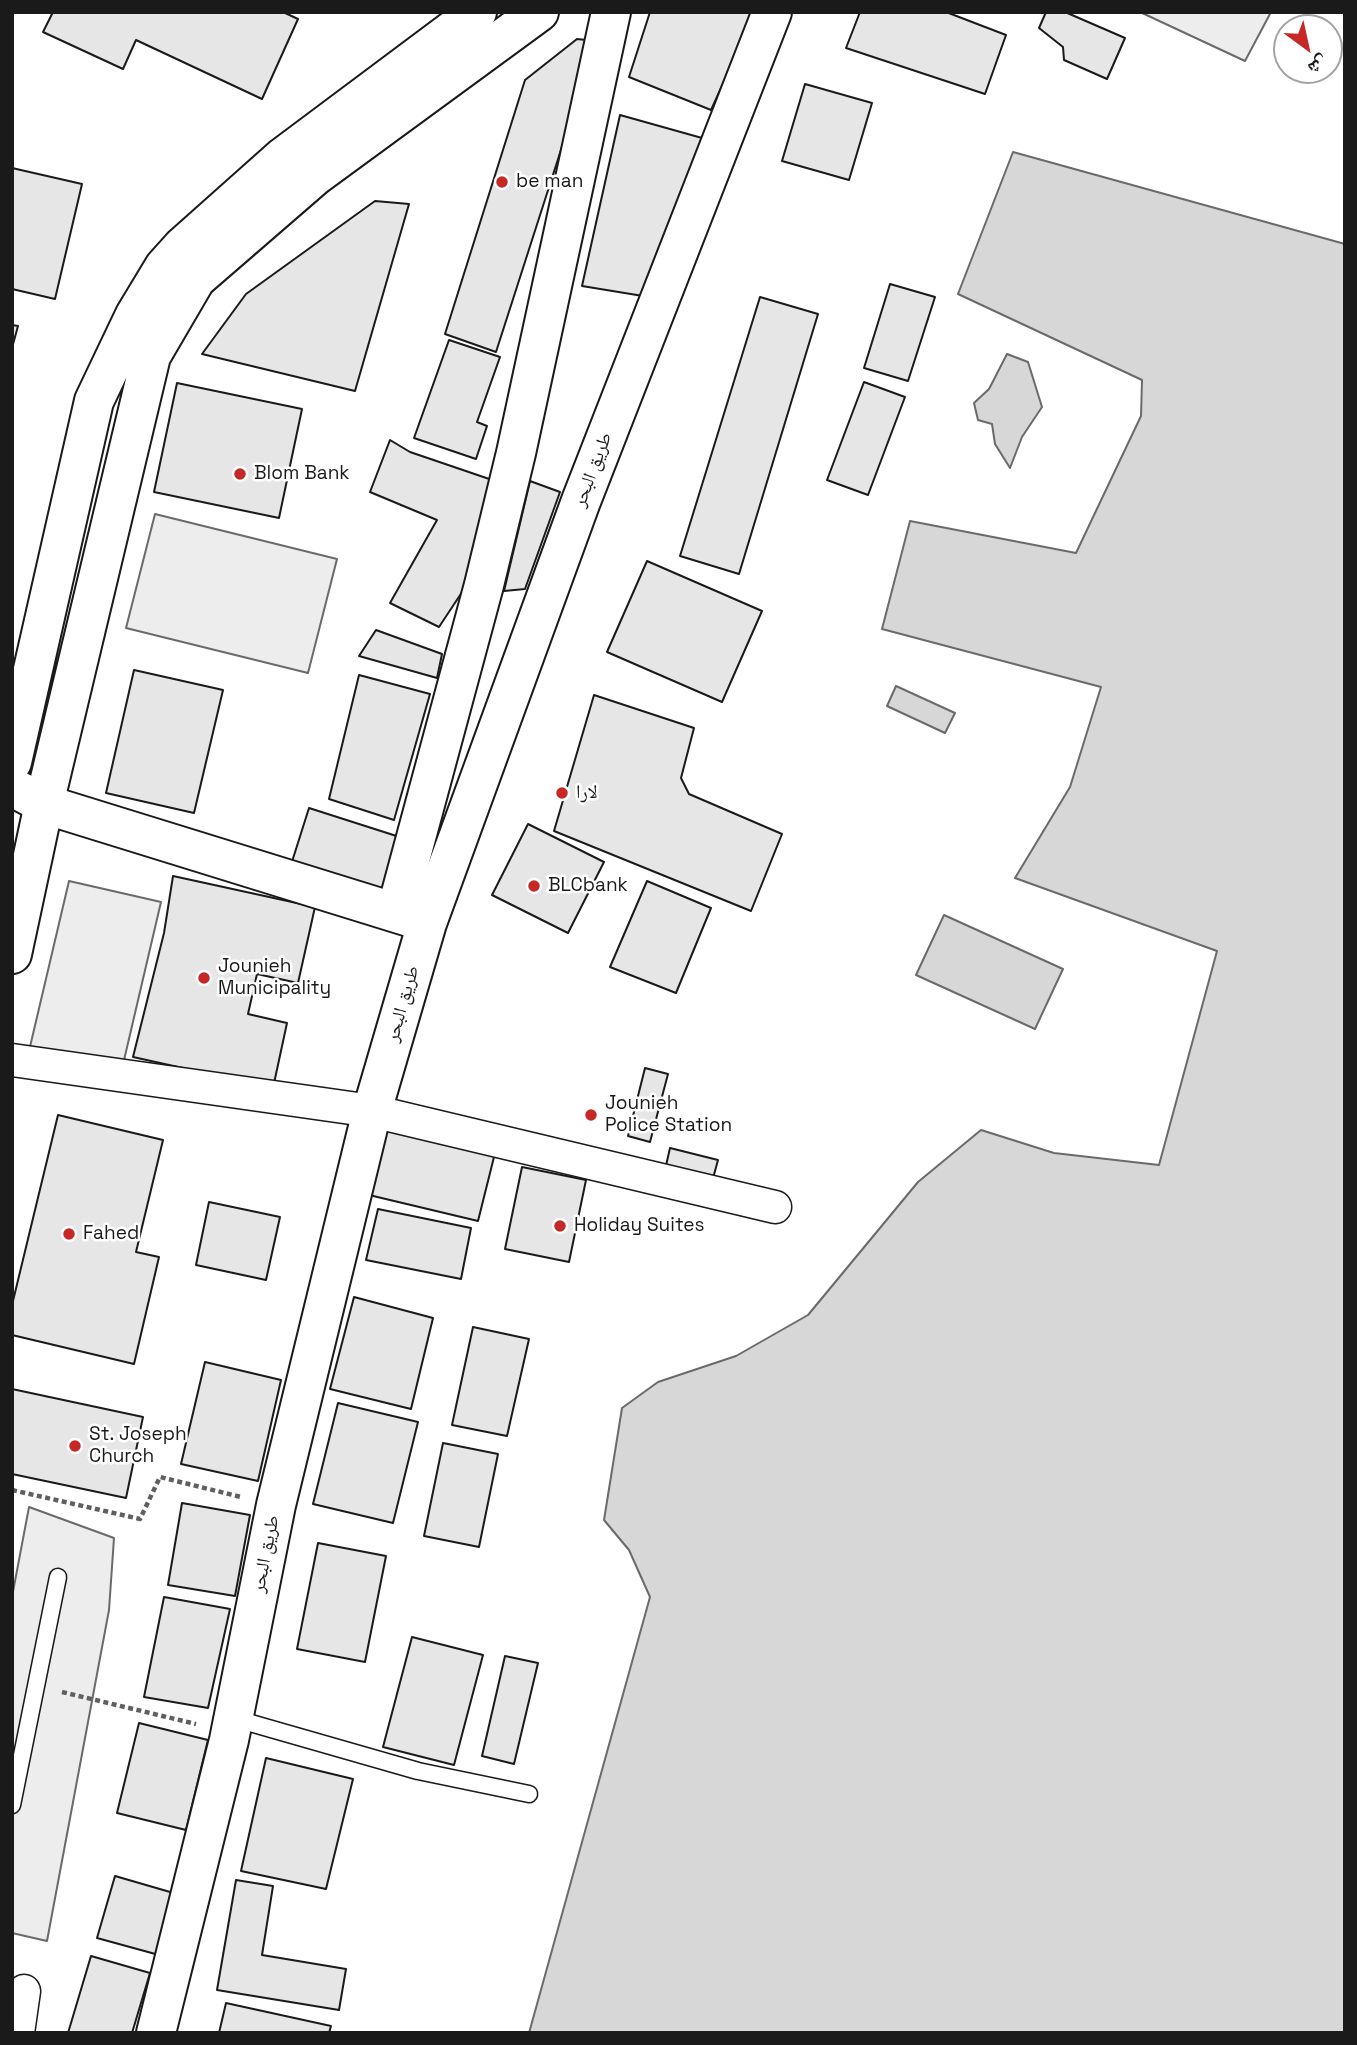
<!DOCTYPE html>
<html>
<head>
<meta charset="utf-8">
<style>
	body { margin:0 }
	#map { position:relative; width:1357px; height:2045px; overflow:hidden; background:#fff; font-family:"Space Grotesk","Noto Naskh Arabic",sans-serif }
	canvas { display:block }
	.frame { position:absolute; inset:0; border:14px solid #1a1a1a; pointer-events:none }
	.north { position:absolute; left:1273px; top:14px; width:70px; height:70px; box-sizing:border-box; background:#fff; border:2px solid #a3a3a3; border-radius:50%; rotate:147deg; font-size:19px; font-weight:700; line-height:28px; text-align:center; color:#1a1a1a }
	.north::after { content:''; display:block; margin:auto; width:24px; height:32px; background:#c62828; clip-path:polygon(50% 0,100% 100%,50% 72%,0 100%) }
</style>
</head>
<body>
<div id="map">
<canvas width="1357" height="2045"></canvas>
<div class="frame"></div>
<div class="north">ش</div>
</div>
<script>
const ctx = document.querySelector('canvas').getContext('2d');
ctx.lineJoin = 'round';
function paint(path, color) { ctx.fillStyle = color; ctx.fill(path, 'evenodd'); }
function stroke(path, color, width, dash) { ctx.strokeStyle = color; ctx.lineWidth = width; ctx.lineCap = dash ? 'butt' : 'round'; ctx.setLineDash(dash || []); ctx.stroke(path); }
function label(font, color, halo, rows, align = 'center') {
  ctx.font = font + ' "Space Grotesk","Noto Naskh Arabic",sans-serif'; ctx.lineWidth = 5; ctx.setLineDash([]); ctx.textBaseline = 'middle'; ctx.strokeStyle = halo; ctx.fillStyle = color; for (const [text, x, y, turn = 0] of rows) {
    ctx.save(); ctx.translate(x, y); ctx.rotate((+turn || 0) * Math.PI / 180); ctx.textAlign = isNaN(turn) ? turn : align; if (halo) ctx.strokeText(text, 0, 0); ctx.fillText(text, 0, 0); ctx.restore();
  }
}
const built = new Path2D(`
	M1140,12H1271L1245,61Z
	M155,514L337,559L308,673L126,628Z
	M69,881L161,902L121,1073L29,1051Z
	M29,1507L114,1538L109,1610L47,1941L12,1933V1597Z`);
const water = new Path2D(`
	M1013,152L1345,244V2033H529L650,1597L629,1550L604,1520L622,1408L658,1382L736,1356L808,1315L918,1182L981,1130L1054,1153L1159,1165L1217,951L1015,878L1070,787L1101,687L882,629L910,521L1076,553L1141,416L1142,380L958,294Z
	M1007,354L1028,362L1042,407L1022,437L1010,468L995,444L992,424L978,420L974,403L989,389Z
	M896,686L955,713L945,733L887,706Z
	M944,915L1063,969L1035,1029L916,975Z`);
const building = new Path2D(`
	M53,12H283L298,19L262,99L136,40L123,69L43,32Z
	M650,12H756L711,110L629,77Z
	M860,12H946L1006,35L985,94L846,48Z
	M1046,12H1065L1125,38L1107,79L1064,60L1063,47L1039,28Z
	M577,39L596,41L496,352L445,334L525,80Z
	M805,84L872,103L849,180L782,161Z
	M620,115L702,138L643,296L582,286Z
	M12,168L82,184L55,299L12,289Z
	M375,201L409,204L355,391L202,354L246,294Z
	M890,284L935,297L908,381L864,368Z
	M760,297L818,314L739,574L680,556Z
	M12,325L18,326L12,348Z
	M449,340L500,357L477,422L487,426L476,459L414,438Z
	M864,382L905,397L868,495L827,480Z
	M177,383L302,409L279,518L154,492Z
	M390,440L410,452L501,483L478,568L439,627L390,603L437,520L370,492Z
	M530,481L560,492L525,589L504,591Z
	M647,561L762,611L722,702L607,652Z
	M376,630L442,654L437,678L359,656Z
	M134,670L223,690L194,813L106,793Z
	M359,675L430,694L394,820L329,799Z
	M594,695L694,728L681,778L689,794L782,834L751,911L554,831Z
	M309,808L409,840L390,899L290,868Z
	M528,824L604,862L568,933L492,895Z
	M173,876L315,907L298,983L257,974L248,1014L287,1023L273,1088L133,1057L164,933Z
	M647,881L711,908L676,993L610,967Z
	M645,1068L668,1074L650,1142L628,1136Z
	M58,1115L163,1140L136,1252L159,1257L134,1364L12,1335V1305Z
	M387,1122L496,1149L478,1221L369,1195Z
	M670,1148L718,1160L712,1182L665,1170Z
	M522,1167L586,1180L569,1262L505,1249Z
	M209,1202L280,1217L266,1280L196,1265Z
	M378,1209L471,1228L461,1279L366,1260Z
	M354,1297L433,1318L411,1409L330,1389Z
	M473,1327L529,1339L507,1436L452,1425Z
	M205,1362L281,1380L258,1481L181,1464Z
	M12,1389L143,1417L126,1498L12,1474Z
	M338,1403L418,1422L393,1523L313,1504Z
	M443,1443L498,1454L479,1547L424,1536Z
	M182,1503L250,1515L235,1596L168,1585Z
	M318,1543L386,1556L365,1662L297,1649Z
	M164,1597L230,1609L208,1708L144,1697Z
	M412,1637L483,1655L454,1765L383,1747Z
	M505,1656L538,1663L514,1764L482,1756Z
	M139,1723L208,1740L186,1830L117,1813Z
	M266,1758L353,1779L326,1889L241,1871Z
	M115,1876L177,1894L159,1955L97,1938Z
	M236,1880L273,1886L262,1955L346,1969L339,2010L217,1990Z
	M91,1956L150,1973L132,2033H68Z
	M226,2003L331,2026L329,2033H219Z`);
const path = new Path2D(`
	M12,1490L140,1519L160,1477L241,1497
	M62,1692L196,1724`);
const service = new Path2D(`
	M233,1718L418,1771L529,1794
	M12,1805L58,1577`);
const minor = new Path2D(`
	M12,1060L372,1111L775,1207
	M18,2033L24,1991`);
const tertiary = new Path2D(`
	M12,787L44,804L419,920
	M396,912L484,585L516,453L611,12`);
const secondary = new Path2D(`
	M12,762L94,401L135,315L164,267L182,247L283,157L477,12
	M12,954L44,804L151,356L196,279L315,176L539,12`);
const primary = new Path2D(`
	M156,2033L229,1740L276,1505L372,1111L427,923L581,501L772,12`);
const markers = [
	[502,182,7,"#c62828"],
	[240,474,7,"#c62828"],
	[562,793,7,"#c62828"],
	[534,886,7,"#c62828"],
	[204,978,7,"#c62828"],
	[591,1115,7,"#c62828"],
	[560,1226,7,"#c62828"],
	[69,1234,7,"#c62828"],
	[75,1446,7,"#c62828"]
];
const poiNames = [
	["be man",516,182],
	["Blom Bank",254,474],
	["لارا",576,793],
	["BLCbank",548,886],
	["Jounieh",218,967],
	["Municipality",218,989],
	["Jounieh",605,1104],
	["Police Station",605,1126],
	["Holiday Suites",574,1226],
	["Fahed",83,1234],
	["St. Joseph",89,1435],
	["Church",89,1457]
];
const streetNames = [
	["طريق البحر",593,470,-69],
	["طريق البحر",403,1004,-74],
	["طريق البحر",266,1554,-79]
];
paint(built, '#ededed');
stroke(built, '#6a6a6a', 2);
paint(water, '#d7d7d7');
stroke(water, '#6a6a6a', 2);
paint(building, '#e6e6e6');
stroke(building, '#1a1a1a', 2);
stroke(service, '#1a1a1a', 19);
stroke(minor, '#1a1a1a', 35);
stroke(tertiary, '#1a1a1a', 42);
stroke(secondary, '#1a1a1a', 42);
stroke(primary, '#1a1a1a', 42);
stroke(path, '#5f5f5f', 4.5, [5, 3.5]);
stroke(service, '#fff', 16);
stroke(minor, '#fff', 32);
stroke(tertiary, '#fff', 38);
stroke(secondary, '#fff', 38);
stroke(primary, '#fff', 38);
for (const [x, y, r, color] of markers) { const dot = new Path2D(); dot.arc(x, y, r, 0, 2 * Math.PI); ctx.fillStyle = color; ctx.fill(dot); stroke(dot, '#fff', 2.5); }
label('19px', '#1a1a1a', '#fff', poiNames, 'left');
label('19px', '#1a1a1a', '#fff', streetNames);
</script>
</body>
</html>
